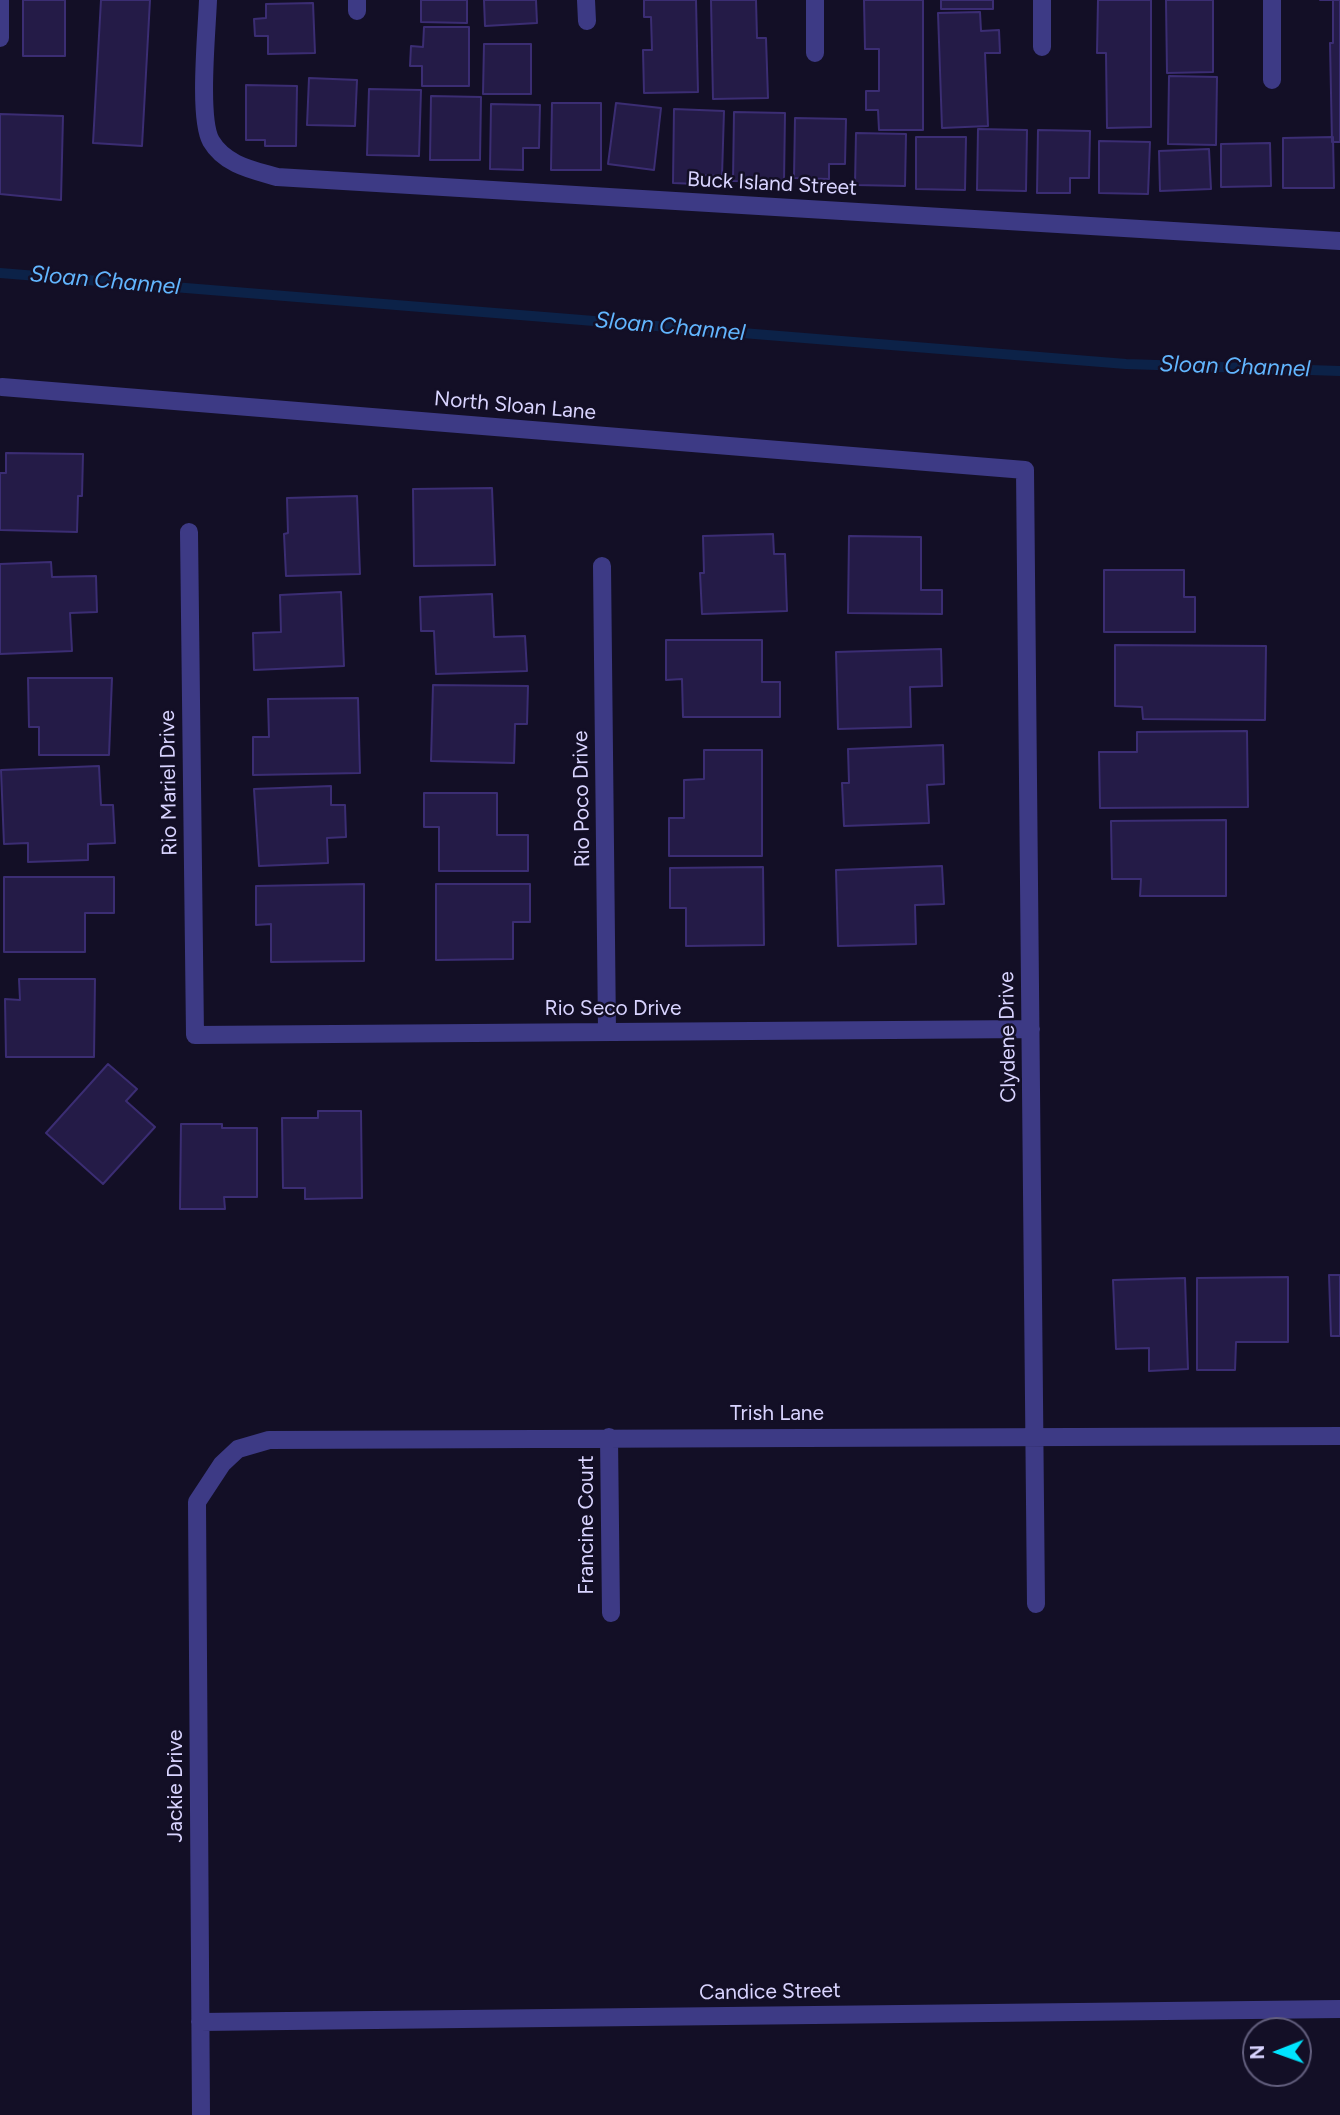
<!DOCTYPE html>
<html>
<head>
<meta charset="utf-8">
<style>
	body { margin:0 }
	#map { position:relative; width:1340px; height:2115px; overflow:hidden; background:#130f26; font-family:Figtree,sans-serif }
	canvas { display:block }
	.north { position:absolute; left:1242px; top:2017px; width:70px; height:70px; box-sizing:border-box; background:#130f26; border:2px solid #625e7d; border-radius:50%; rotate:269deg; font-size:19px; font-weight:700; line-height:28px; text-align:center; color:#d9d4ff }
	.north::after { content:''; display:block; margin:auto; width:24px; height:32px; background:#00e5ff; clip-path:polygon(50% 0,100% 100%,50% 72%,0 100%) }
</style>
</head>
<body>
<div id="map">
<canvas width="1340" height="2115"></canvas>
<div class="north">N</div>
</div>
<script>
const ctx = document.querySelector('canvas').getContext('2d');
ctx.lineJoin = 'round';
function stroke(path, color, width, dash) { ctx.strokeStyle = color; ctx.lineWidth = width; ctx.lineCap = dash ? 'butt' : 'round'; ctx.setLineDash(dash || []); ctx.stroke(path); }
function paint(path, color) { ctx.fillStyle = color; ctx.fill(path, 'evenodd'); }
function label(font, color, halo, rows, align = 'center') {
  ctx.font = font + ' Figtree,sans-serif'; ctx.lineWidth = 5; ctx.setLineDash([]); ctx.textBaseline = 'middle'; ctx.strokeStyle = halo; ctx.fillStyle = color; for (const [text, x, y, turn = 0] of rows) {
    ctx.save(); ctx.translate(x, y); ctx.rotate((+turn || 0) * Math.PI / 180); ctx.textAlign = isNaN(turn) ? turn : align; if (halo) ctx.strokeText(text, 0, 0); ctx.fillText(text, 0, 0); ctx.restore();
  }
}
const stream = new Path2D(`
	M0,273L1126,364L1340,371`);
const building = new Path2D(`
	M23,0H65V56H23Z
	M101,0H150L142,146L93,143Z
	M421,0H467V23L421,22Z
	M484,0H536L537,23L485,26Z
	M644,0H696L698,92L644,93L643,50H652L651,17H644Z
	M711,0H756L757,38H766L768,98L713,99Z
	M864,0H923V130H879L878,110H866V91H879V49H865Z
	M941,0H993V9H941Z
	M1098,0H1151V127L1107,128L1106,53H1097Z
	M1166,0H1213V72L1167,73Z
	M1320,0H1340V142H1332L1330,43H1333V0Z
	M313,3L315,53L268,54V36H255L254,19L266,18V4Z
	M980,12L981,31L999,30L1000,53H985L988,126L942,128L938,13Z
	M424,27H469V86H422V66H410L411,46L423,47Z
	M484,44H531V94H483Z
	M1169,76L1217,77L1216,145L1168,144Z
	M309,78L357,80L355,126L307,125Z
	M246,85L297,86L296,146H265V140H246Z
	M369,89L421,90L419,156L367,155Z
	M431,96L481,97L480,160H430Z
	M552,103H601V170H551Z
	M616,103L661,108L654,170L608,164Z
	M491,104L540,105L539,148H523V170L490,169Z
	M674,109L724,111L722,176L697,175V184L673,183Z
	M734,112L785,113L784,182L733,181Z
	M0,114L63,116L61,200L0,194Z
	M795,118L846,119L845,164H829V179L794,178Z
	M978,129L1027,130L1026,191L977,190Z
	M1038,130L1090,131L1089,178H1070V193H1037Z
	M856,133L906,134L905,186L855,185Z
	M916,137H966L965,190L916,189Z
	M1333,137L1334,188H1283V138Z
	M1099,141L1150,142L1148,194L1099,193Z
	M1270,143L1271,186L1221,187V144Z
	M1209,149L1211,189L1160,191L1159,151Z
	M6,453L83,454L82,496H78L77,532L0,530V473H6Z
	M492,488L495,565L414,566L413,489Z
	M357,496L360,574L286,576L284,534L288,533L287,498Z
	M773,534L774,554H785L787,611L702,614L700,573H704L703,536Z
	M849,536L921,537V590H942V614L848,613Z
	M51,562L52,577L96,576L97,612L70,613L72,651L0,654V564Z
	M1104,570H1184V597H1195V632H1104Z
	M341,592L344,666L254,670L253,633L281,632L280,595Z
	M492,594L494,637L525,636L527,671L436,674L434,631H421L420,597Z
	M666,640H762V682H780V717H683L682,679L666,680Z
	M1115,645L1266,646L1265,720L1143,719L1142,707L1115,706Z
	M941,649L942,686L910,687L911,727L838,729L836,652Z
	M28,678H112L109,755H39V727H29Z
	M433,685L528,686L527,724H515L514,763L431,761Z
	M358,698L360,773L253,775V737H269L268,699Z
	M1247,731L1248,807L1100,808L1099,752H1137V732Z
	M943,745L944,784L927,785L929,823L844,826L842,783H849L848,749Z
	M704,750H762V856H669V818H684V780L704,779Z
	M99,766L101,805H113L115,843L88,844V860L28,862V843L4,844L1,770Z
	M331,786V805H345L346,837L327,838L328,863L259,866L254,789Z
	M424,793H497V835H528V871H439V827H424Z
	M1226,820V896H1140L1141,879H1112L1111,821Z
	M942,866L944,904L915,905L916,944L838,946L836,870Z
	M763,867L764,945L686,946V908H670V868Z
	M4,877H114V913H85V952H4Z
	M364,884V961L271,962V924L256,925V886Z
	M436,884H530V922H513V959L436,960Z
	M19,979H95L94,1057H6L5,999L20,1000Z
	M108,1064L137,1089L126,1101L155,1127L103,1184L46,1133Z
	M318,1111H361L362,1198L305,1199V1188H283L282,1118H318Z
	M181,1124H222V1128H257V1197H224L225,1209H180Z
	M1329,1275H1340V1336H1331Z
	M1288,1277V1342H1236L1235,1370H1197V1278Z
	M1185,1278L1188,1369L1149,1371V1348L1116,1349L1113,1280Z`);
const service = new Path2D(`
	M0,38V0`);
const minor = new Path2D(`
	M208,0C207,30 198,118 211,141C225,165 253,170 277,177L1340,241
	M357,0V11
	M586,0L587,21
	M815,0V53
	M1042,0V47
	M1272,0V80
	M2,387L1025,470L1036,1604
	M189,532L195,1035L1031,1029
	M602,566L607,1032
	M609,1437L611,1613
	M200,2022L1340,2009
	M201,2115L197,1502L222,1464L238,1449L269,1440L1340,1436`);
const streetNames = [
	["Buck Island Street",772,184,3],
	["North Sloan Lane",515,406,5],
	["Rio Mariel Drive",169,783,-91],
	["Rio Poco Drive",582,799,-91],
	["Rio Seco Drive",613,1009],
	["Clydene Drive",1008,1037,-91],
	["Trish Lane",777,1414],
	["Francine Court",587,1525,-90],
	["Jackie Drive",176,1786,-90],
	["Candice Street",770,1992,-1]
];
const waterNames = [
	["Sloan Channel",105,281,5],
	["Sloan Channel",670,327,5],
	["Sloan Channel",1235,367,2]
];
stroke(stream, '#0c2248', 10);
paint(building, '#241b47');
stroke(building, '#3b2d73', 2);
stroke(service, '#3d3a85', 18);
stroke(minor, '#3d3a85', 18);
label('21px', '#d9d4ff', '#130f26', streetNames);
label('italic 23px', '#62b6ff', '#130f26', waterNames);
</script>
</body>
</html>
